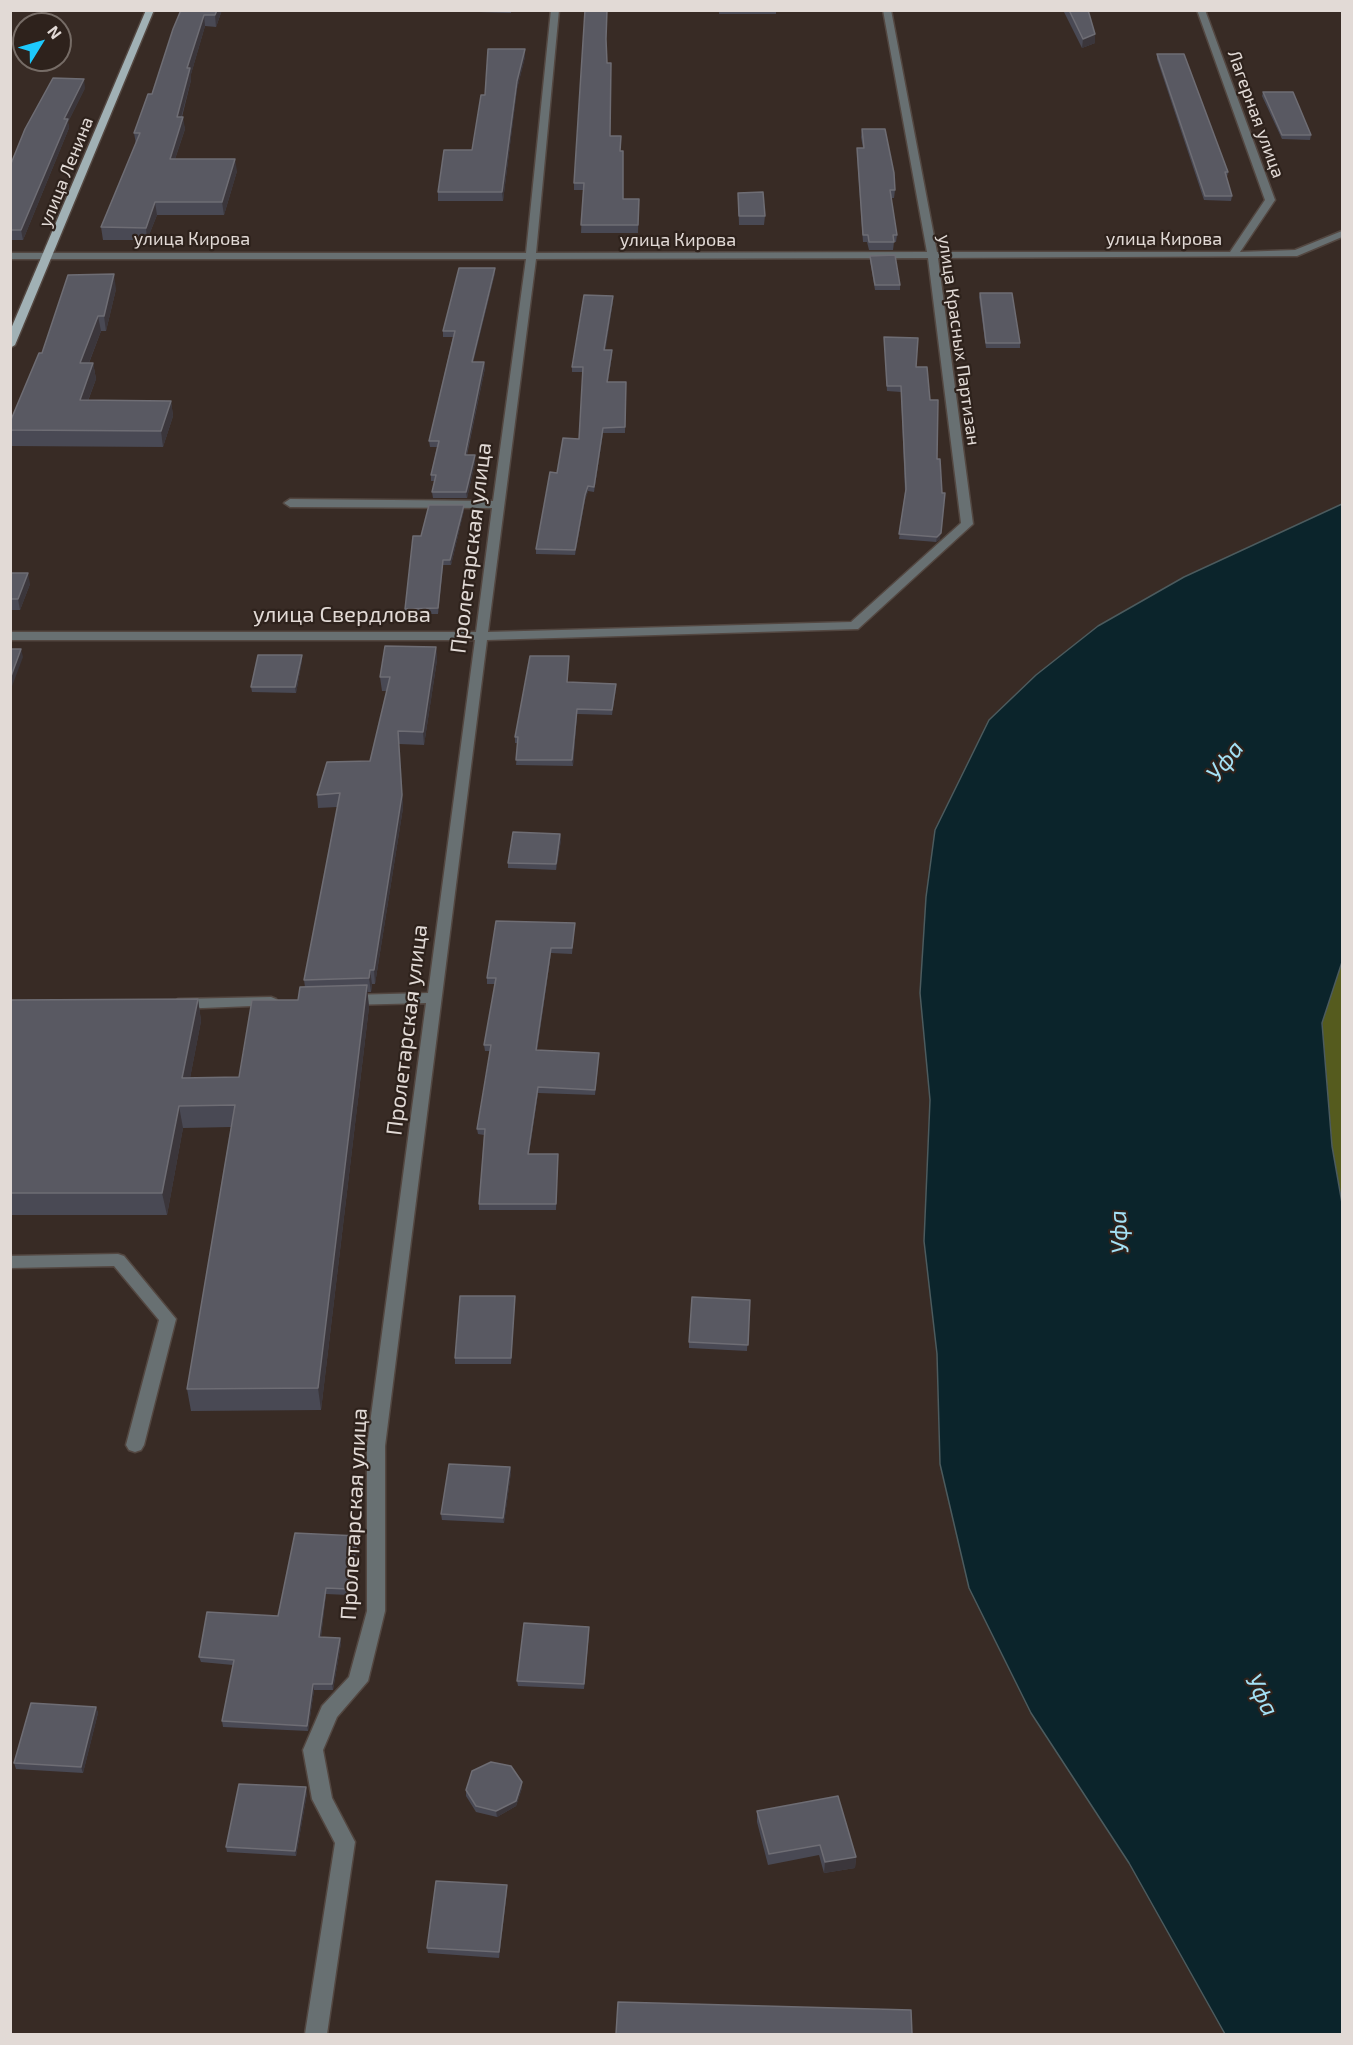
<!DOCTYPE html>
<html>
<head>
<meta charset="utf-8">
<style>
	body { margin:0 }
	#map { position:relative; width:1353px; height:2045px; overflow:hidden; background:#382b25; font-family:"Exo 2",sans-serif }
	canvas { display:block }
	.frame { position:absolute; inset:0; border:12px solid #e2dad6; pointer-events:none }
	.north { position:absolute; left:12px; top:12px; width:60px; height:60px; box-sizing:border-box; background:#2e221c; border:2px solid #766c66; border-radius:50%; rotate:53deg; font-size:16px; font-weight:700; line-height:24px; text-align:center; color:#e2dad6 }
	.north::after { content:''; display:block; margin:auto; width:21px; height:27px; background:#1dc9fc; clip-path:polygon(50% 0,100% 100%,50% 72%,0 100%) }
</style>
</head>
<body>
<div id="map">
<canvas width="1353" height="2045"></canvas>
<div class="frame"></div>
<div class="north">N</div>
</div>
<script>
const ctx = document.querySelector('canvas').getContext('2d');
ctx.lineJoin = 'round';
function paint(path, color) { ctx.fillStyle = color; ctx.fill(path, 'evenodd'); }
function stroke(path, color, width, dash) { ctx.strokeStyle = color; ctx.lineWidth = width; ctx.lineCap = dash ? 'butt' : 'round'; ctx.setLineDash(dash || []); ctx.stroke(path); }
function label(font, color, halo, rows, align = 'center') {
  ctx.font = font + ' "Exo 2",sans-serif'; ctx.lineWidth = 4.5; ctx.setLineDash([]); ctx.textBaseline = 'middle'; ctx.strokeStyle = halo; ctx.fillStyle = color; for (const [text, x, y, turn = 0] of rows) {
    ctx.save(); ctx.translate(x, y); ctx.rotate((+turn || 0) * Math.PI / 180); ctx.textAlign = isNaN(turn) ? turn : align; if (halo) ctx.strokeText(text, 0, 0); ctx.fillText(text, 0, 0); ctx.restore();
  }
}
const forest = new Path2D(`
	M1342,962V1202L1332,1146L1322,1023Z`);
const water = new Path2D(`
	M1342,504V962L1322,1023L1332,1146L1342,1203V2034H1225L1129,1863L1031,1713L969,1588L940,1464L937,1354L924,1241L930,1100L920,993L926,897L935,830L989,720L1036,675L1098,626L1184,577Z`);
const minor = new Path2D(`
	M551,10H559L536,253L927,252L883,10H891L937,252H1230L1265,200L1197,10H1205L1275,200L1240,252L1295,250L1342,231V237L1297,256L938,258L973,524L858,629L487,640L385,1446V1611L368,1681L337,1717L323,1750L332,1798L355,1842L327,2034H305L335,1843L312,1799L303,1750L322,1706L349,1677L367,1611V1446L426,1003L349,1005L342,1000L349,995L428,993L475,640H10V632H476L492,508L290,507L284,503L290,499L493,501L526,259H10V253H526ZM928,258L961,523L851,622L488,632L536,259Z
	M271,997L276,999L278,1002L276,1005L178,1009L171,1004L178,999Z
	M118,1254L124,1256L176,1319L144,1445L141,1450L135,1452L129,1450L126,1445L159,1320L114,1266L10,1268V1256Z`);
const major = new Path2D(`
	M146,10H154L15,345L10,348V331Z`);
const wall = new Path2D(`
	M181,10H222L216,27L205,26L191,74V80L182,117L185,129L175,159L237,171L224,215H157L147,240H103L101,227L136,144L134,133L152,94Z
	M286,10H347L346,12H286Z
	M479,10H511V13L479,12Z
	M719,10H776V14H719Z
	M1063,10H1088L1095,34V43L1082,48Z
	M606,42L610,136L621,151L623,199H639L638,233H581L583,190H574V183Z
	M525,49V57L517,89L503,201H438V192L472,150L485,95Z
	M1157,54L1228,172L1227,177H1226L1232,196L1231,201L1204,200L1157,59Z
	M85,88L68,122L69,128L23,240H10V166Z
	M1263,92L1311,135L1310,140L1282,139L1262,96Z
	M862,129L895,190L894,198H891L897,235L896,242H894L893,250H869L867,242H863L857,155V148H863L861,137Z
	M738,193L765,216L764,225H739Z
	M870,256L900,285V290H875L870,260Z
	M495,273L473,362H484L485,368L467,455L475,462L467,498H433L432,492L435,481H431V475L437,447H430L429,441L453,337H443V331Z
	M116,289L106,331H101L89,363H93L96,379L88,401H171L173,416L163,447L10,446V422L42,353Z
	M980,293L1020,343V348H986L979,297Z
	M613,296V301L605,350L612,355L608,382H626L625,433H603L594,492L588,491L585,500L575,555L536,554V549L557,473L579,439L583,372H572V367Z
	M884,337L916,367L930,400L937,459L940,539L936,542L899,539L905,492L901,392L887,391Z
	M464,505V510L451,565H443L438,614H406L405,609L421,536Z
	M10,573L30,584L20,610H10Z
	M436,647L437,660L424,745L399,744L403,808L375,984H372L371,992H367L369,1007L321,1410L191,1411L187,1389L231,1127L183,1128L167,1215H10V1000L198,999L201,1021L190,1078L239,1077L298,1000L305,987L304,980L337,807L318,808L317,795L370,761L387,691H382L380,677Z
	M302,655V660L296,693L252,692L251,687Z
	M569,661L567,682L616,684L612,715L577,714L573,766L516,765L518,743H515V737Z
	M560,834L561,840L556,870L508,868V863Z
	M575,923L572,954L551,953L537,1051L599,1053L595,1095L538,1093L529,1154H558L556,1210H479V1204L484,1135L478,1134L477,1129L491,1051H485L484,1045L495,984H487V978Z
	M515,1296L511,1364H455V1358Z
	M750,1300L747,1351L689,1348V1342Z
	M510,1467L511,1472L504,1523L442,1520L441,1514Z
	M358,1542L348,1595L326,1594L321,1637L340,1638L341,1643L333,1690H314L308,1731L223,1727L222,1721L233,1665L201,1662L199,1657L278,1616Z
	M589,1633L584,1689L518,1686L517,1681Z
	M96,1707L98,1713L83,1773L16,1769L14,1763Z
	M522,1782V1788L516,1806L497,1817L476,1812L466,1796V1790Z
	M307,1793L296,1856L227,1852L226,1847Z
	M757,1811L856,1857L855,1868L824,1873L819,1855L768,1865L757,1822Z
	M507,1885V1890L499,1958L428,1953L427,1948Z`);
const shadedWall = new Path2D(`
	M217,10H222L216,27L215,15Z
	M204,15L205,26L191,74V80L178,129L177,117L187,68Z
	M1095,34V43L1082,48L1083,39Z
	M525,49V57L517,89L503,201L502,192L517,81Z
	M84,79L85,88L68,122L69,128L23,240L21,230L64,119Z
	M183,117L185,129L171,171L170,159Z
	M235,159L237,171L224,215L222,202Z
	M155,202L157,215L147,240L146,228Z
	M495,268V273L472,368V362Z
	M114,274L116,289L106,331L104,316Z
	M613,296V301L605,355L604,350Z
	M98,316L101,331L83,378L80,363Z
	M612,350V355L607,387V382Z
	M484,362L485,368L465,461V455Z
	M93,363L96,379L82,416L80,400Z
	M171,401L173,416L163,447L161,431Z
	M603,428V433L594,492V487Z
	M475,455V462L467,498L466,492Z
	M588,486V491L585,500L575,555V550L585,495Z
	M945,498L940,539L936,542L937,537Z
	M464,505V510L451,565L450,560Z
	M443,560V565L438,614V608Z
	M28,573L30,584L20,610L18,599Z
	M436,647L437,660L424,745L423,732Z
	M21,649L23,657L11,689L10,679Z
	M302,655V660L296,693L295,687Z
	M616,684V689L612,715V710Z
	M577,709V714L573,766L572,760Z
	M398,731L403,808L375,984L374,970Z
	M560,834L561,840L556,870V864Z
	M551,948V953L536,1056V1050Z
	M370,970L372,984L371,992L369,978Z
	M367,985L369,1007L321,1410L318,1388Z
	M198,999L201,1021L186,1099L182,1078Z
	M599,1053V1059L595,1095V1090Z
	M538,1087V1093L528,1160V1154Z
	M179,1106L183,1128L167,1215L162,1193Z
	M515,1296V1302L511,1364V1358Z
	M510,1467L511,1472L504,1523L503,1518Z
	M358,1536V1542L348,1595V1589Z
	M326,1588V1594L320,1643L319,1637Z
	M589,1627V1633L584,1689V1684Z
	M340,1638L341,1643L333,1690L332,1684Z
	M313,1684L314,1690L308,1731L307,1726Z
	M96,1707L98,1713L83,1773L81,1767Z
	M522,1782V1788L516,1806L497,1817L496,1811Z
	M306,1787L307,1793L296,1856L295,1851Z
	M856,1857L855,1868L824,1873L825,1862Z
	M507,1885V1890L499,1958V1952Z`);
const building = new Path2D(`
	M181,10H217L215,15H204L187,68H190L177,117H183L170,159H235L222,202H155L146,228L101,227L140,133H134L148,94H152L173,29Z
	M585,10H607L606,39L607,63H611L610,136H621L620,151H623V199H639L638,225H581L584,183H574Z
	M1069,10H1088L1095,34L1083,39Z
	M488,49H525L517,81L502,192H438L444,150H472L481,95H485Z
	M1157,54H1184L1228,172H1225L1232,196H1205Z
	M53,78L84,79L64,119H68L21,230H10V166L25,129Z
	M1263,92H1293L1311,135H1282Z
	M862,129H885L894,173L895,190H890L897,235H893L894,242H869L868,235H863L857,148H864Z
	M763,192L765,216H739L738,193Z
	M895,255L900,285H875L870,256Z
	M459,268H495L472,362H484L465,455H475L466,492H432L436,475H431L439,441H429L455,331H443Z
	M114,274L104,316H98L80,363H93L80,400L171,401L161,431L10,430V422L39,353H42L68,275Z
	M980,293H1012L1020,343H986Z
	M584,295L613,296L604,350H612L607,382H626L625,427L603,428L594,487L588,486L585,495L575,550L536,549L550,472L557,473L563,438L579,439L583,367H572Z
	M884,337L918,338L916,367H927L930,400H938L937,459H940L942,493H945L941,533L937,537L899,534L906,489L901,386H887Z
	M429,505H464L450,560H443L438,608L405,609L413,536H421Z
	M10,573H28L18,599H10Z
	M385,646L436,647L423,732L398,731L402,795L374,970H370L369,978L304,980L340,793L317,795L327,762L370,761L390,677H380Z
	M10,649H21L10,679Z
	M258,655H302L295,687H251Z
	M530,656H569L567,682L616,684L612,710L577,709L572,760H516L518,737H515Z
	M513,832L560,834L556,864L508,863Z
	M496,921L575,923L572,948H551L536,1050L599,1053L595,1090L538,1087L528,1154H558L556,1204H479L485,1129H477L491,1045H484L496,978H487Z
	M367,985L318,1388L187,1389L235,1105L179,1106L162,1193H10V1000L198,999L182,1078L239,1077L252,1000H298L300,987Z
	M460,1296H515L511,1358H455Z
	M692,1297L750,1300L748,1345L689,1342Z
	M449,1464L510,1467L503,1518L441,1514Z
	M295,1533L358,1536L348,1589L326,1588L319,1637L340,1638L332,1684H313L307,1726L222,1721L234,1660L199,1657L207,1612L278,1616Z
	M524,1623L589,1627L584,1684L517,1681Z
	M31,1703L96,1707L81,1767L14,1763Z
	M491,1762L511,1766L522,1782L516,1801L496,1811L476,1806L466,1790L472,1771Z
	M239,1784L306,1787L295,1851L226,1847Z
	M838,1796L856,1857L825,1862L820,1845L769,1854L757,1811Z
	M436,1881L507,1885L499,1952L427,1948Z
	M618,2002L911,2010L912,2034H616Z`);
const farStreetnames = [
	["Лагерная улица",1256,114,70],
	["улица Ленина",66,172,-68],
	["улица Кирова",192,239],
	["улица Кирова",1164,239],
	["улица Кирова",678,240],
	["улица Красных Партизан",959,340,82]
];
const streetNames = [
	["Пролетарская улица",471,548,-83],
	["улица Свердлова",342,615],
	["Пролетарская улица",407,1030,-83],
	["Пролетарская улица",354,1514,-87]
];
const waterNames = [
	["Уфа",1225,761,-52],
	["Уфа",1119,1232,-94],
	["Уфа",1262,1695,63]
];
paint(forest, '#555b1e');
paint(water, '#0b242b');
stroke(water, '#4c5b5e', 1.5);
stroke(minor, '#534741', 3);
stroke(major, '#534741', 3);
paint(minor, '#687072');
paint(major, '#a1b1b5');
paint(wall, '#494954');
paint(shadedWall, '#3b363b');
paint(building, '#595962');
stroke(building, '#6e6d74', 1.5);
label('18px', '#e2dad6', '#2e221c', farStreetnames);
label('22px', '#e2dad6', '#2e221c', streetNames);
label('italic 24px', '#a4e1f5', '#2e221c', waterNames);
</script>
</body>
</html>
